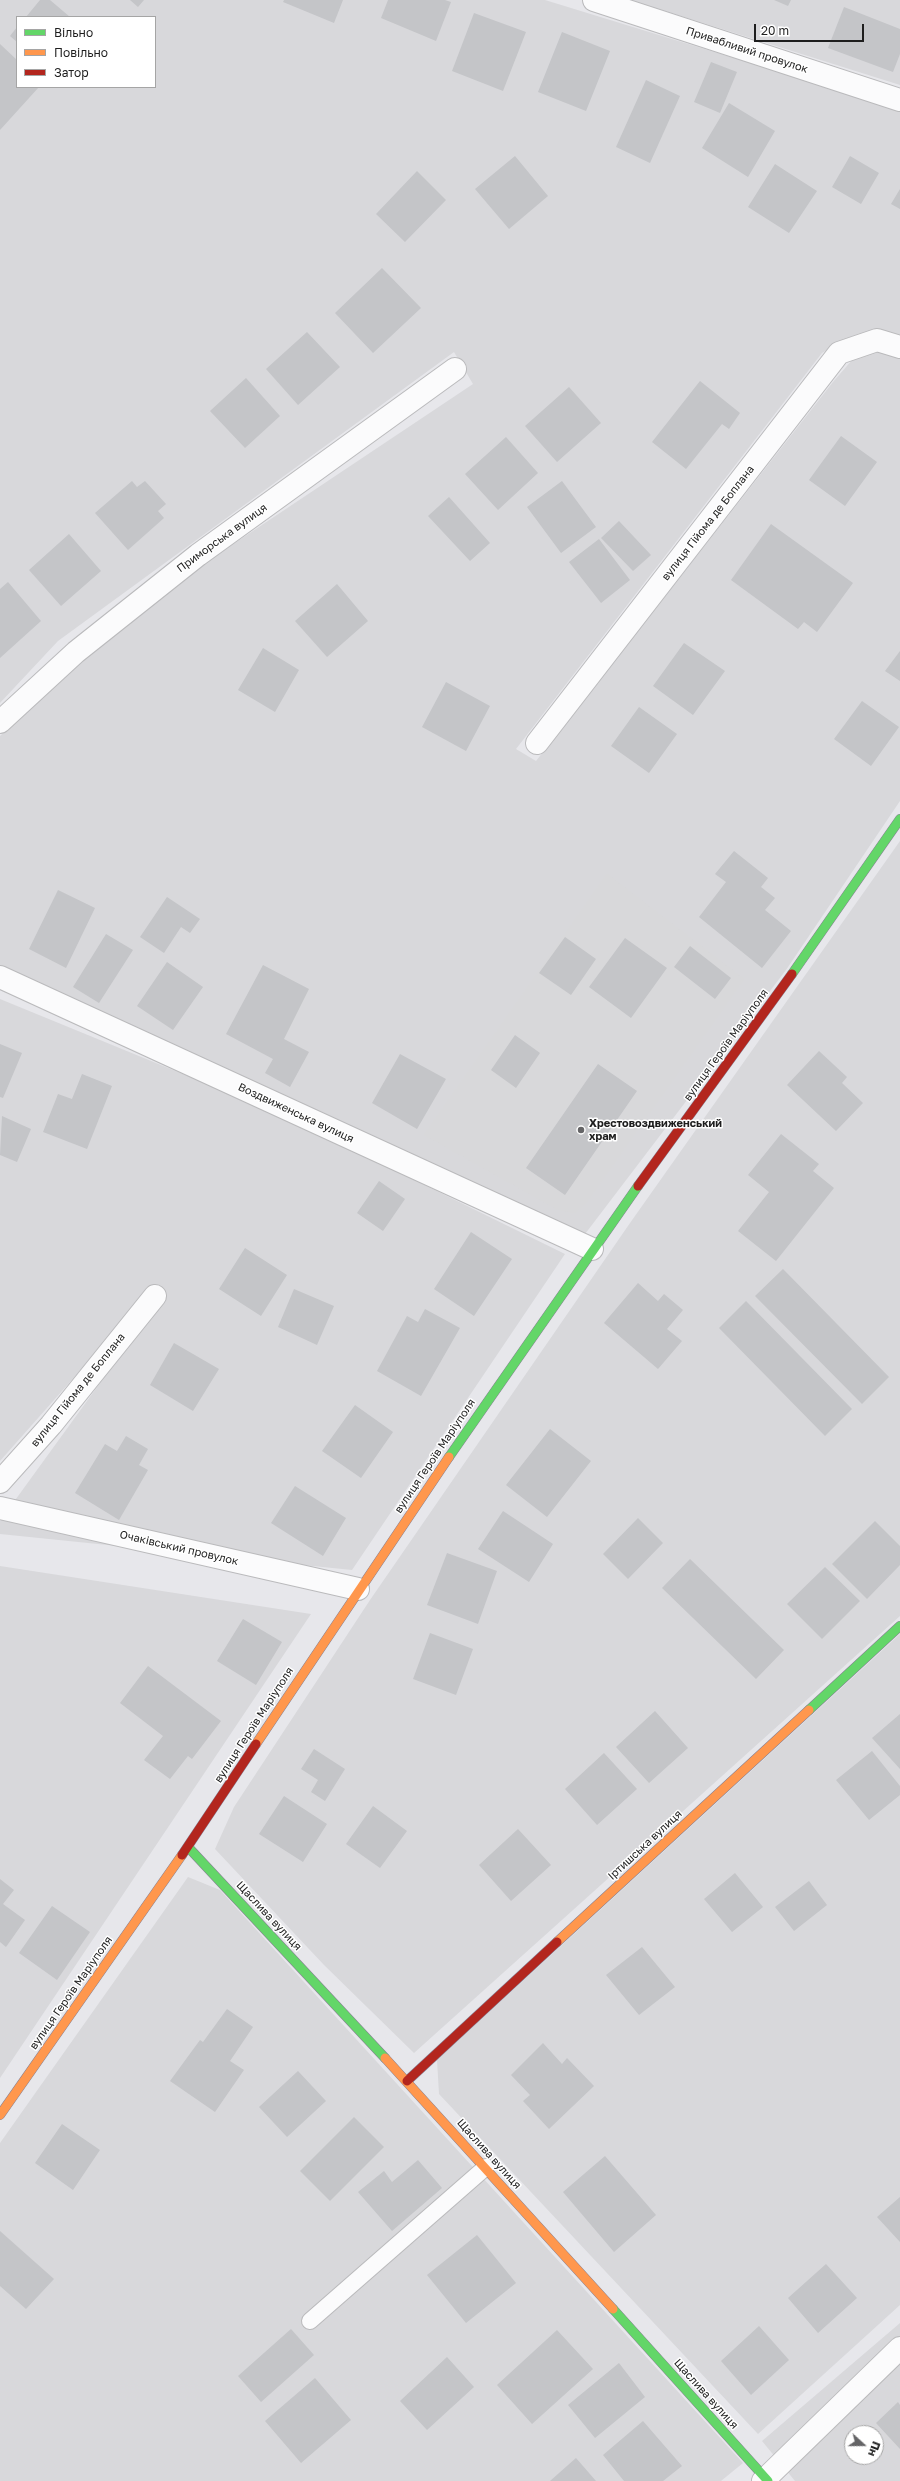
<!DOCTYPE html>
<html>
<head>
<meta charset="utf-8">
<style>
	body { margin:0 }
	#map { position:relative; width:900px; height:2481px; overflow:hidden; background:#e7e7eb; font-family:"Golos Text",sans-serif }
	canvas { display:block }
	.legend { position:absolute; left:16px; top:16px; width:140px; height:72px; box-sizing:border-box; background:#fff; border:1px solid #a5a5a5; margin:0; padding:5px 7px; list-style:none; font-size:12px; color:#1e1e1e }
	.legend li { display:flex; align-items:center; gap:8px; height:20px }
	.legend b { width:20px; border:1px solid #a5a5a5 }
	.north { position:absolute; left:844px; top:2425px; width:40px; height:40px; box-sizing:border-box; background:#fff; border:1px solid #a5a5a5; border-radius:50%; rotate:111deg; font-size:11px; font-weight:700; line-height:16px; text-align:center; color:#1e1e1e }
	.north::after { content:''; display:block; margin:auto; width:14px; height:18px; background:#646466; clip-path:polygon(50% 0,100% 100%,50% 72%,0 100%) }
	.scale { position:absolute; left:754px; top:24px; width:110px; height:18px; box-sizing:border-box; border:2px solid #1e1e1e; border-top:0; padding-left:5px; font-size:12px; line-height:14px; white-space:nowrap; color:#1e1e1e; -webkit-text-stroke:3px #fff; paint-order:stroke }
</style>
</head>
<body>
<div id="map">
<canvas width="900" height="2481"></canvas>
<ul class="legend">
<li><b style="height:5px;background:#63d668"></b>Вільно</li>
<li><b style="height:5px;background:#ff974d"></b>Повільно</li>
<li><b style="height:5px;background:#b3261e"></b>Затор</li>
</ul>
<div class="north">Пн</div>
<div class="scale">20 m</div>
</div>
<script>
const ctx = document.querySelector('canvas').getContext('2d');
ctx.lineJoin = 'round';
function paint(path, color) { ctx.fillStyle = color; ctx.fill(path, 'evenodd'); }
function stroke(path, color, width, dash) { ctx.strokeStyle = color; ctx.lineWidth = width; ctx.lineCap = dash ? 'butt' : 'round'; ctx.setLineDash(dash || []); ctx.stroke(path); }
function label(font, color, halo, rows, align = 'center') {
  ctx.font = font + ' "Golos Text",sans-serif'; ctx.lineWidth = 3; ctx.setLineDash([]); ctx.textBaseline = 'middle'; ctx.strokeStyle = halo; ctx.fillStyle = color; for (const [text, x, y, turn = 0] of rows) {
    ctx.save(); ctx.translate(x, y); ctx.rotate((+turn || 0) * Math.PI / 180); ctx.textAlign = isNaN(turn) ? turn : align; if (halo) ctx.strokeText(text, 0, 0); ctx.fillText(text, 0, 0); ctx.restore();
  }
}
const residential = new Path2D(`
	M0,0H545L900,109V340L877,335L850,337L822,353L516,749L536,761L833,382L859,352H890L900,355V801L786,970L582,1238L0,966V736L61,677L181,579L473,384L454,352L58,641L0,703ZM17,17H155V87H17Z
	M630,0H900V85Z
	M900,841V1616L414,2053L324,1965L215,1849L234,1807L370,1600L630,1223Z
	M0,999L278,1113L565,1254L352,1570L0,1534V1521L166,1292L155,1286L0,1461Z
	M0,1566L311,1614L0,2078Z
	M900,1634V2305L758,2434L439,2094L437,2060Z
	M188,1877L220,1890L743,2463L721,2481H0V2143Z
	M900,2323V2481H795L762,2441ZM852,2433H876V2457H852Z`);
const religious = new Path2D(`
	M607,874L744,979L586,1203L574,1213L558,1210L424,1135Z`);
const building = new Path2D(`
	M40,0H50L70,17H26Z
	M130,0H144L138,7Z
	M284,0H343L334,23L283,2Z
	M388,0H445L451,2L436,41L381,18Z
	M774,0H791L788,6Z
	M844,7L900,29V54L893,72L828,48Z
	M474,13L526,32L503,91L452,71Z
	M17,27V42L10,36Z
	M562,32L610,51L586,111L538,92Z
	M0,44L17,60V87H39L0,130Z
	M711,62L737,72L720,113L694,102Z
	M646,80L680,96L650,163L616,147Z
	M729,103L775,131L748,177L702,148Z
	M515,156L548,196L509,229L475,189Z
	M850,156L879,173L861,204L832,187Z
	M775,164L817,191L789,233L748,207Z
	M417,171L446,200L405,242L376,214Z
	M900,189V209L891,204Z
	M382,268L421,308L373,353L335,313Z
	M307,332L340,367L298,405L266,369Z
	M246,378L280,416L245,448L210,411Z
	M700,381L740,413L729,429L722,424L686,469L652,442Z
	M569,387L601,423L557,462L525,426Z
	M841,436L877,462L845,506L809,480Z
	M506,437L538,473L498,510L465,474Z
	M132,481L137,487L145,481L166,504L158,511L164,518L128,550L95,513Z
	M562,481L596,527L561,553L527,507Z
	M449,497L490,543L470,561L428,516Z
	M619,521L651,555L633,571L601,538Z
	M771,524L853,583L817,632L804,622L798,629L731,580Z
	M69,534L101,571L61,606L29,570Z
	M599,539L630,580L601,603L569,562Z
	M8,582L41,621L0,658V589Z
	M337,584L368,621L327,657L295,621Z
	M684,643L725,671L693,715L653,686Z
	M263,648L299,670L275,712L238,690Z
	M900,651V681L885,671Z
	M446,682L490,706L466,751L422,727Z
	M862,701L899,727L871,766L834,739Z
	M639,707L677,734L649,773L611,746Z
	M734,851L768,878L761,887L775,898L765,910L791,931L762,968L699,917L726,882L715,874Z
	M58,890L95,908L66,968L29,949Z
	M167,897L200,919L190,933L181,927L164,953L140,937Z
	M106,934L133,950L99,1003L73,987Z
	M565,937L596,959L571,995L539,973Z
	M625,938L667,968L631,1018L589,987Z
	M690,946L731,978L715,999L674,967Z
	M167,962L203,987L173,1030L137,1006Z
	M263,965L309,989L284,1039L309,1052L290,1087L265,1073L273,1059L226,1034Z
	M515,1035L540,1053L516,1088L491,1070Z
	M0,1044L22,1053L3,1098L0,1097Z
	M819,1051L847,1077L842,1083L863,1103L836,1131L787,1085Z
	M400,1054L446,1079L417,1129L372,1103Z
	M598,1064L637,1091L565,1195L526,1168Z
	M82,1074L112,1086L87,1149L43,1132L58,1094L72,1099Z
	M2,1116L31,1129L17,1162L0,1155Z
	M781,1134L819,1164L813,1171L834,1188L776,1261L738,1231L769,1192L748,1175Z
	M379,1181L405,1199L383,1231L357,1213Z
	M471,1232L512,1259L474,1316L434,1289Z
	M245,1248L287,1275L261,1316L219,1289Z
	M783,1269L889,1377L862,1404L755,1296Z
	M638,1283L658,1301L664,1294L683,1310L667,1329L682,1341L658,1369L604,1323Z
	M294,1289L334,1306L317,1345L278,1327Z
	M746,1301L852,1409L825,1436L719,1328Z
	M425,1309L460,1328L421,1396L377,1371L407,1316L418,1322Z
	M174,1343L219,1369L193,1411L150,1385Z
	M355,1405L393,1432L361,1478L322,1451Z
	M550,1429L591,1461L547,1517L506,1485Z
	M126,1436L148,1449L139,1465L148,1470L119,1520L75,1493L105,1444L117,1451Z
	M295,1486L346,1518L323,1556L271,1523Z
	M503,1511L553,1544L529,1582L478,1549Z
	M638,1518L663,1543L628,1579L603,1554Z
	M875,1521L900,1546V1565L867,1599L832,1564Z
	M447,1553L497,1571L478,1624L427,1605Z
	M690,1559L784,1650L756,1679L662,1588Z
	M825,1567L860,1601L822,1639L787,1604Z
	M243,1619L282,1642L256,1685L217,1661Z
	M430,1633L473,1649L456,1695L413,1679Z
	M148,1666L221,1721L192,1759L188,1756L170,1779L144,1760L163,1736L120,1703Z
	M655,1711L688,1748L649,1783L616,1747Z
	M900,1714V1769L872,1738Z
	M314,1749L345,1769L325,1801L311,1792L318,1780L301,1769Z
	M872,1751L900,1786V1795L869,1820L836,1780Z
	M604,1753L637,1789L597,1825L565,1789Z
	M284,1796L327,1824L303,1862L259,1834Z
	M373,1806L407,1831L380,1868L346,1844Z
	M518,1829L551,1865L511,1901L479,1865Z
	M735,1873L763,1907L732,1932L704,1899Z
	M0,1879L14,1890L3,1904L25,1920L6,1947L0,1942Z
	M809,1881L827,1905L794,1931L775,1907Z
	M52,1906L90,1932L57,1980L19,1953Z
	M642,1947L675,1987L639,2015L606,1975Z
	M227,2009L253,2027L230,2061L244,2070L215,2112L170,2081L200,2040L203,2042Z
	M543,2043L562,2064L567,2058L594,2086L549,2129L523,2101L530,2095L511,2075Z
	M298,2071L326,2101L287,2137L259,2107Z
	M354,2117L384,2147L330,2201L300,2171Z
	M62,2124L100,2150L73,2190L35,2163Z
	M605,2156L656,2215L614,2252L563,2192Z
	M418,2160L442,2188L392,2231L358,2192L384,2171L392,2182Z
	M900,2197V2242L877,2217Z
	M0,2231L54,2279L26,2309L0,2286Z
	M477,2235L516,2283L466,2323L427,2275Z
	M826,2264L857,2298L818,2333L788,2298Z
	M759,2326L789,2360L751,2395L721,2361Z
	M291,2329L314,2355L261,2402L238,2376Z
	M557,2330L593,2369L532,2424L497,2385Z
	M447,2357L474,2387L427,2430L400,2401Z
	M619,2363L645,2397L595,2438L568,2405Z
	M315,2378L351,2420L301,2463L265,2421Z
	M898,2402L900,2405V2449L876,2423Z
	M643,2421L682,2466L663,2481H624L603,2455Z
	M576,2458L596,2481H550Z`);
const lane = new Path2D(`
	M310,2321L486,2167`);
const street = new Path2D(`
	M594,0L900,100
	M0,722L76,652L198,555L455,369
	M537,743L839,353L877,340L900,347
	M0,977L592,1249
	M0,1482L51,1425L155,1296
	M0,1508L358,1589
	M763,2481L900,2348`);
const fast = new Path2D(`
	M792,974L900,819
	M449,1457L638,1186
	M809,1710L900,1626
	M188,1847L385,2058
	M613,2309L768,2481`);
const slow = new Path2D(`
	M256,1744L449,1457
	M557,1942L809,1710
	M385,2058L613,2309
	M0,2115L182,1855`);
const jam = new Path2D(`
	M638,1186L792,974
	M182,1855L256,1744
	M407,2081L557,1942`);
const markers = [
	[581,1130,4,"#646466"]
];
const streetNames = [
	["Привабливий провулок",747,50,18],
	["вулиця Гійома де Боплана",708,523,-52],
	["Приморська вулиця",222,538,-36],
	["вулиця Героїв Маріуполя",726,1045,-54],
	["Воздвиженська вулиця",296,1113,25],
	["вулиця Гійома де Боплана",78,1390,-51],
	["вулиця Героїв Маріуполя",435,1456,-56],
	["Очаківський провулок",179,1548,13],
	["вулиця Героїв Маріуполя",254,1725,-57],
	["Іртишська вулиця",645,1845,-43],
	["Щаслива вулиця",269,1916,47],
	["вулиця Героїв Маріуполя",71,1993,-55],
	["Щаслива вулиця",489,2154,48],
	["Щаслива вулиця",706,2394,48]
];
const poiNames = [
	["Хрестовоздвиженський",589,1124],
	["храм",589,1137]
];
paint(residential, '#d8d8db');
paint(religious, '#d8d8da');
paint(building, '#c4c5c8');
stroke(lane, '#bababc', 18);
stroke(street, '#bababc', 24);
stroke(fast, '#878194', 10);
stroke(slow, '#878194', 10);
stroke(jam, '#878194', 10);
stroke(lane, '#fbfbfc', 16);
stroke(street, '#fbfbfc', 22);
stroke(fast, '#63d668', 9);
stroke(slow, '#ff974d', 9);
stroke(jam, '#b3261e', 9);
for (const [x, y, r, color] of markers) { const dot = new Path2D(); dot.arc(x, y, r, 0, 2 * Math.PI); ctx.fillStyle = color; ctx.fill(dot); stroke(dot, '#fff', 1.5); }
label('11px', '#1e1e1e', '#fff', streetNames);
label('bold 11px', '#1e1e1e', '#fff', poiNames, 'left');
</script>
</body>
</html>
